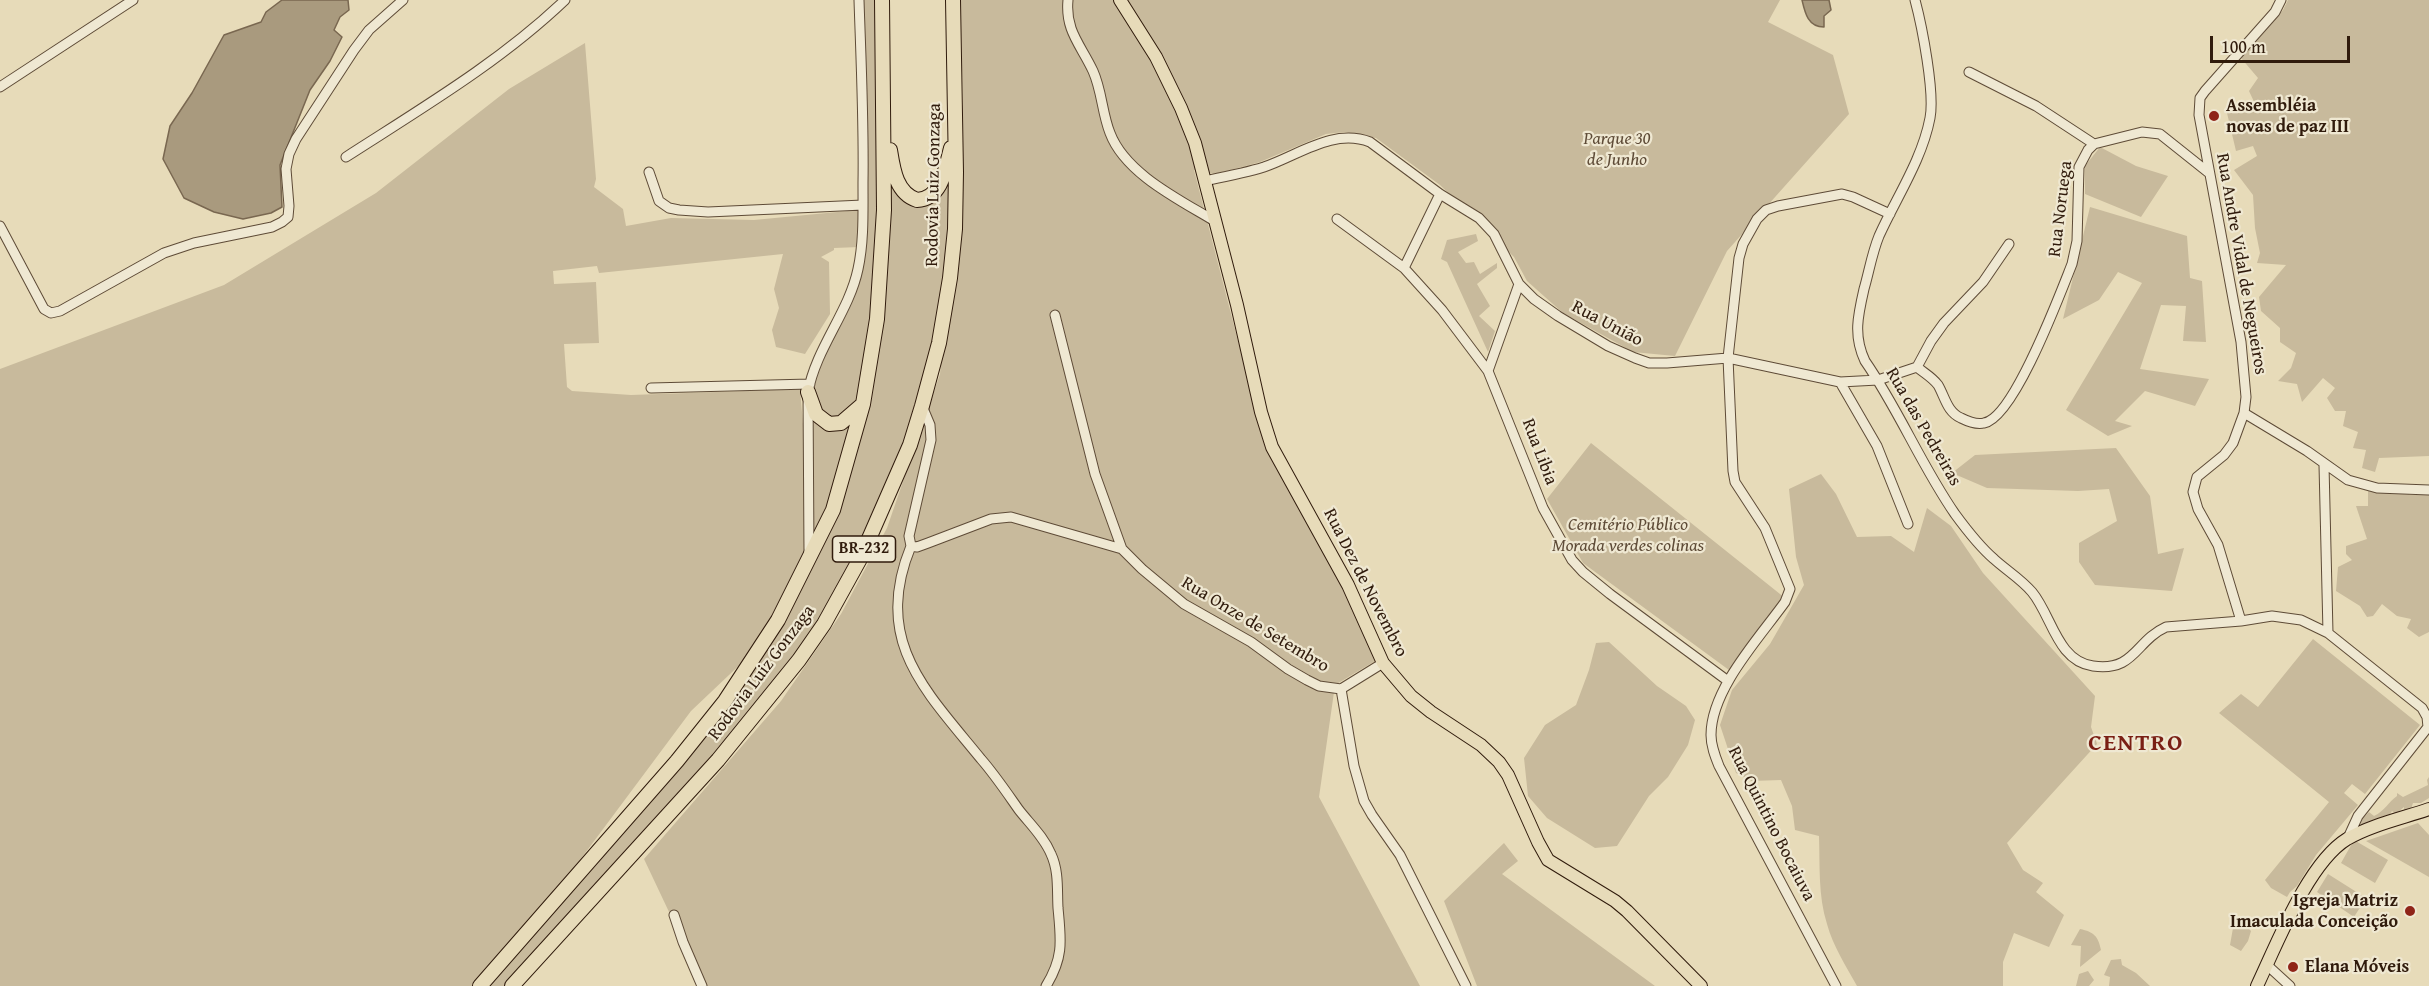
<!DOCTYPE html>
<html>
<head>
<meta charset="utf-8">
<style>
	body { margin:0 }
	#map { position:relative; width:2429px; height:986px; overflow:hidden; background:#e7dbb9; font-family:"Gentium Book Plus",serif }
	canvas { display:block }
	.scale { position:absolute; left:2210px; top:36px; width:140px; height:27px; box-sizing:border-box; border:3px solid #301b0c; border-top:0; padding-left:8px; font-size:18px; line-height:21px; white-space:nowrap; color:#301b0c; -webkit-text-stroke:4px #efe8d2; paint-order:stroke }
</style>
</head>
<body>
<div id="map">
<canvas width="2429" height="986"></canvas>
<div class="scale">100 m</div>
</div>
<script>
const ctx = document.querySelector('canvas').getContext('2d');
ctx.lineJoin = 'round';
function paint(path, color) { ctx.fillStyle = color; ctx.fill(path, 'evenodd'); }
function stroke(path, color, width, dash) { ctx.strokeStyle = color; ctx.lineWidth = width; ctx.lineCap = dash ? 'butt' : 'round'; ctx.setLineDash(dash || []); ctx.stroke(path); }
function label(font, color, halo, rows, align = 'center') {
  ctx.font = font + ' "Gentium Book Plus",serif'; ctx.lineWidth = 4.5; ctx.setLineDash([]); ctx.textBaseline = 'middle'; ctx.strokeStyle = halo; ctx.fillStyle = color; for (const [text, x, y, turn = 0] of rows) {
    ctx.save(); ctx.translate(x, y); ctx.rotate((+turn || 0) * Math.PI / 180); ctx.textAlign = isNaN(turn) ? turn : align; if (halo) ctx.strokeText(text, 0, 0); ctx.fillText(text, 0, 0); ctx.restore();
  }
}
const green = new Path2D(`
	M862,0H877L884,217L860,402L828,423L812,390L822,362L858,286L866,183Z
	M960,0H1780L1768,22L1833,55L1849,114L1727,251L1675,356L1633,352L1563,313L1527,281L1514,257L1440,185L1376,138L1344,132L1326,134L1260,162L1216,174L1194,170L1247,376L1275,466L1335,570L1375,661L1335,685L1319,797L1420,986H704L644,859L781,701L841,614L887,528L940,374L963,104Z
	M2288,0H2429V456L2379,458L2375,472L2362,468L2366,450L2353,448L2358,432L2343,426L2346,411H2335L2327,398L2335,388L2323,378L2302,402L2297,384L2278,381L2291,368L2296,353L2280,342V328L2261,311L2259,297L2286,265L2257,263L2260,253L2255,228L2253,195L2234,170L2257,156L2253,146L2236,151L2227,113L2256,106L2249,91L2258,78L2241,58L2283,10Z
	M585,43L596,179L594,187L623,209L626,226L671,218L754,220L858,210L859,247L834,248V250L821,257L829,262L830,314L805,354L776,347L772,330L779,308L774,289L783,254L599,273L597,266L553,271L554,284L596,282L599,343L564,344L567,387L572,391L631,395L800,389L808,483V557L866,404L891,172L922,203L953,164L946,295L923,416L831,606L727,745L514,986H477L699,737L748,657L691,711L539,915L474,986H0V369L224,285L376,193L509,89Z
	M2100,147L2136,166L2168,176L2141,217L2085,194V166Z
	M2090,207L2187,236L2190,278L2202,281L2206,342L2183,341L2186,306L2161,305L2140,369L2209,379L2195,406L2145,391L2115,421L2132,426L2108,436L2066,410L2142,283L2118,272L2099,300L2063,319Z
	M1476,234L1478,241L1458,252L1466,263L1474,262L1480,274L1497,263V268L1477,284L1490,306L1479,316L1495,331L1488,352L1447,262L1441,259L1447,240Z
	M860,409L830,512L810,548L813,412L826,427Z
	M1591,443L1785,598L1729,670L1583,563L1547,499Z
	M2116,448L2150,496L2158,554L2184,548L2172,591L2095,585L2079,562V543L2117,521L2109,489L2078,491L1987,488L1952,473L1975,455Z
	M1821,474L1836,494L1857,537L1891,536L1914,552L1927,508L1951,526L1983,573L2095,696L2091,727L2097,744L2007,843L2023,870L2043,883L2036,892L2064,915L2049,947L2014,933L2003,962V986H1857C1846,966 1833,946 1827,924C1818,896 1820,865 1819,836L1795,830L1792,806L1781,780L1751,781L1736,773L1720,725L1732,690L1770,644L1804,585L1796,557L1789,489Z
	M2398,489L2411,495H2429V632L2419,637L2407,628L2411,619L2397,616L2382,604L2373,616L2367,617L2360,606L2336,591L2338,567L2352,560L2346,554V546L2367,539L2356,506H2368V490L2387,493Z
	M2313,639L2420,725L2365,794L2352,784L2344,793L2358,805L2316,855L2297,886L2290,892L2287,897L2271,888L2265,880L2329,802L2219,713L2241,694L2258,707Z
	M1609,642L1657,686L1686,706L1695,720L1688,745L1668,777L1649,796L1617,846L1595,848L1547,818L1528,796L1524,758L1545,725L1576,705L1589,670L1596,643Z
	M2429,777V798L2421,803H2413L2411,809L2404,811V807L2396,814L2392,811L2388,817L2363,826L2361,825L2360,821L2369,812L2374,816C2385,811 2388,802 2397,796V793L2403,797L2428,785L2427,780Z
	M2418,823L2429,835V877L2366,841Z
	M2354,840L2388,860L2375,883L2341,863Z
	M1504,843L1518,861L1502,874L1655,986H1477L1444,901Z
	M2328,874L2366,898L2354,917L2317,892Z
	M2247,927L2251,931L2248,941L2241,951L2230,945L2233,928Z
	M2080,929C2094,932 2098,936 2101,950L2080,967L2081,946L2071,945Z
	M2121,959L2122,965L2136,973L2150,986H2109L2110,977L2104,975L2111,960Z
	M2088,971L2094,980L2089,986H2076L2079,974Z`);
const water = new Path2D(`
	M282,0H348L349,10L340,17L334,30L342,37L330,61L310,90L280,165L282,207L271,213L243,219L214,212L184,198L163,159L170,126L192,93L224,35L261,22L266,12Z
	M1802,0H1829L1831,10L1824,16V27C1808,27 1805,13 1802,0Z`);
const minor = new Path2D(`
	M1068,0C1065,31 1081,45 1093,71C1102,91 1102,113 1110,133C1125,173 1178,199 1213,220
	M1915,0C1922,26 1935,93 1930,118C1922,160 1896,198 1879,236C1872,253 1869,272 1864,289C1858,315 1853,336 1865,361C1899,410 1921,465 1955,514C1966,529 1980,547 1994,559C2006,570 2021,579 2032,592C2052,616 2057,661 2093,666C2135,672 2135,641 2166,627L2241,621L2272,616L2301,620L2328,633L2422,708L2427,717L2428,727L2358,816L2347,840
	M1969,72L2036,106L2094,144
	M0,87L133,0
	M346,157C422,108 500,62 565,0
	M649,172L659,201L669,208L679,210L708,212L863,205
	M1204,181C1224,177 1245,173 1264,167C1299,155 1333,128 1370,142L1440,194L1479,218L1494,234L1519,284L1534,299L1558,316L1608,346L1635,358L1649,363H1667L1728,358L1840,382L1878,380L1917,367L1931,341L1944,323L1983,282L2009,244
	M1337,219L1404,268L1442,310L1488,371L1543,508L1572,560L1583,572L1610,594L1728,681
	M0,226L44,309L51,313L60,311L164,253L194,243L272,227L282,222L288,217L289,206L286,169L289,154L296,139L354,50L369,30L403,0
	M1404,268L1440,194
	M1055,315L1095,474L1122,549L1142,569L1184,604L1251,642L1288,669L1307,680L1319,686L1341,689L1354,766L1364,801L1372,815L1400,855L1466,986
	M1917,367C1924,373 1932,377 1938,385C1945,397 1947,412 1961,418C1967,421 1976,425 1984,423C2014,418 2060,294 2072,264L2077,241L2079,167L2088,150L2094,144L2142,132L2160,134L2209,173
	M1488,371L1519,284
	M1840,382L1877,446L1908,524
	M651,388L810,384
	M922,406L930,425L931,440L909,536L911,546L917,547L928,543L991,519L1011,517L1122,549
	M2244,413L2307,451L2348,480L2377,488L2429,490
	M2324,465L2328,633
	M911,546C872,641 925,690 981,759C995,775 1007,793 1019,810C1030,824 1044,837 1051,854C1059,871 1057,890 1058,908C1061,940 1064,957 1046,986
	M809,554L808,392C816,348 849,312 858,269C864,242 863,211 863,183C864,122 861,61 859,0
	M2241,621L2218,545L2198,509L2193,492L2197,477L2224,455L2233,443L2244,413L2246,397L2241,342L2199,115L2200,98L2205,91L2275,12L2281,0
	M1341,689L1383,663
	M674,915L683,942L702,986
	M2267,965L2290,986
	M1836,986L1719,766C1715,756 1711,746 1711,735C1711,689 1760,637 1785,602L1790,589L1765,528L1735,482L1733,471L1728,358L1739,258L1743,244L1757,219L1766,210L1778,206L1842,194L1853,197L1890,214`);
const major = new Path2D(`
	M1120,0L1156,57L1181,108L1195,143L1237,305L1261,412L1272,447L1348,585L1383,663L1411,696L1431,712L1481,745L1499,762L1508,775L1538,842L1548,860L1615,901L1627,911L1701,986
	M2257,986C2277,944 2308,863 2347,839C2371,825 2403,818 2429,809`);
const highway = new Path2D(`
	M890,150C893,169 896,193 917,200C942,199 946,167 951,148
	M808,392L816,414L829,424L841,423L863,404
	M480,986L677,761L725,701L778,620L833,510L863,404L877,319L884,210L882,0
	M512,986L718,760L799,660L824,624L861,557L910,445L922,406L939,343L950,278L955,229L956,172L953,0`);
const markers = [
	[2214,116,6,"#8f2418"],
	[2410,911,6,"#8f2418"],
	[2293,967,6,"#8f2418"]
];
const shields = [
	[864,549,63]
];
const shieldNames = [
	["BR-232",864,549]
];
const poiNames = [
	["Assembléia",2226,106],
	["novas de paz III",2226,127],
	["Igreja Matriz",2398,901,"right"],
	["Imaculada Conceição",2398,922,"right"],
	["Elana Móveis",2305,967]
];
const parkNames = [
	["Parque 30",1617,139],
	["de Junho",1617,160],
	["Cemitério Público",1628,525],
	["Morada verdes colinas",1628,546]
];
const streetNames = [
	["Rodovia Luiz Gonzaga",934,185,-89],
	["Rua Noruega",2061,209,-83],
	["Rua Andre Vidal de Negueiros",2241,264,80],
	["Rua União",1607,324,28],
	["Rua das Pedreiras",1923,427,60],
	["Rua Libia",1539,452,69],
	["Rua Dez de Novembro",1365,583,63],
	["Rua Onze de Setembro",1255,625,31],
	["Rodovia Luiz Gonzaga",762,673,-53],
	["Rua Quintino Bocaiuva",1771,824,63]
];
const districtNames = [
	["CENTRO",2136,744]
];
paint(green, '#c8ba9c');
paint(water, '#a99a7e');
stroke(water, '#796750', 1.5);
stroke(minor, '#5e4b37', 11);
stroke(major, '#301b0c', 14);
stroke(highway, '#301b0c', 16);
stroke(minor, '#efe8d2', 9);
stroke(major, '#e7dbb9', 12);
stroke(highway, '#e7dbb9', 14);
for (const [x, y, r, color] of markers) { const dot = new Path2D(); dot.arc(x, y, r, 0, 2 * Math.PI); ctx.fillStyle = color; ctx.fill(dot); stroke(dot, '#efe8d2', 2); }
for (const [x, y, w] of shields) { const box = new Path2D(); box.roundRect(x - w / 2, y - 13, w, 26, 4.5); ctx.fillStyle = '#efe8d2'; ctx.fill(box); stroke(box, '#301b0c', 1.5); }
label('bold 16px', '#301b0c', null, shieldNames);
label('bold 18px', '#301b0c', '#efe8d2', poiNames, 'left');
label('italic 18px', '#5e4b37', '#efe8d2', parkNames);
label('18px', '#301b0c', '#efe8d2', streetNames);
ctx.letterSpacing = '1.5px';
label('bold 24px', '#7a1f14', '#efe8d2', districtNames);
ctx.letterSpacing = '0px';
</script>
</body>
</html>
